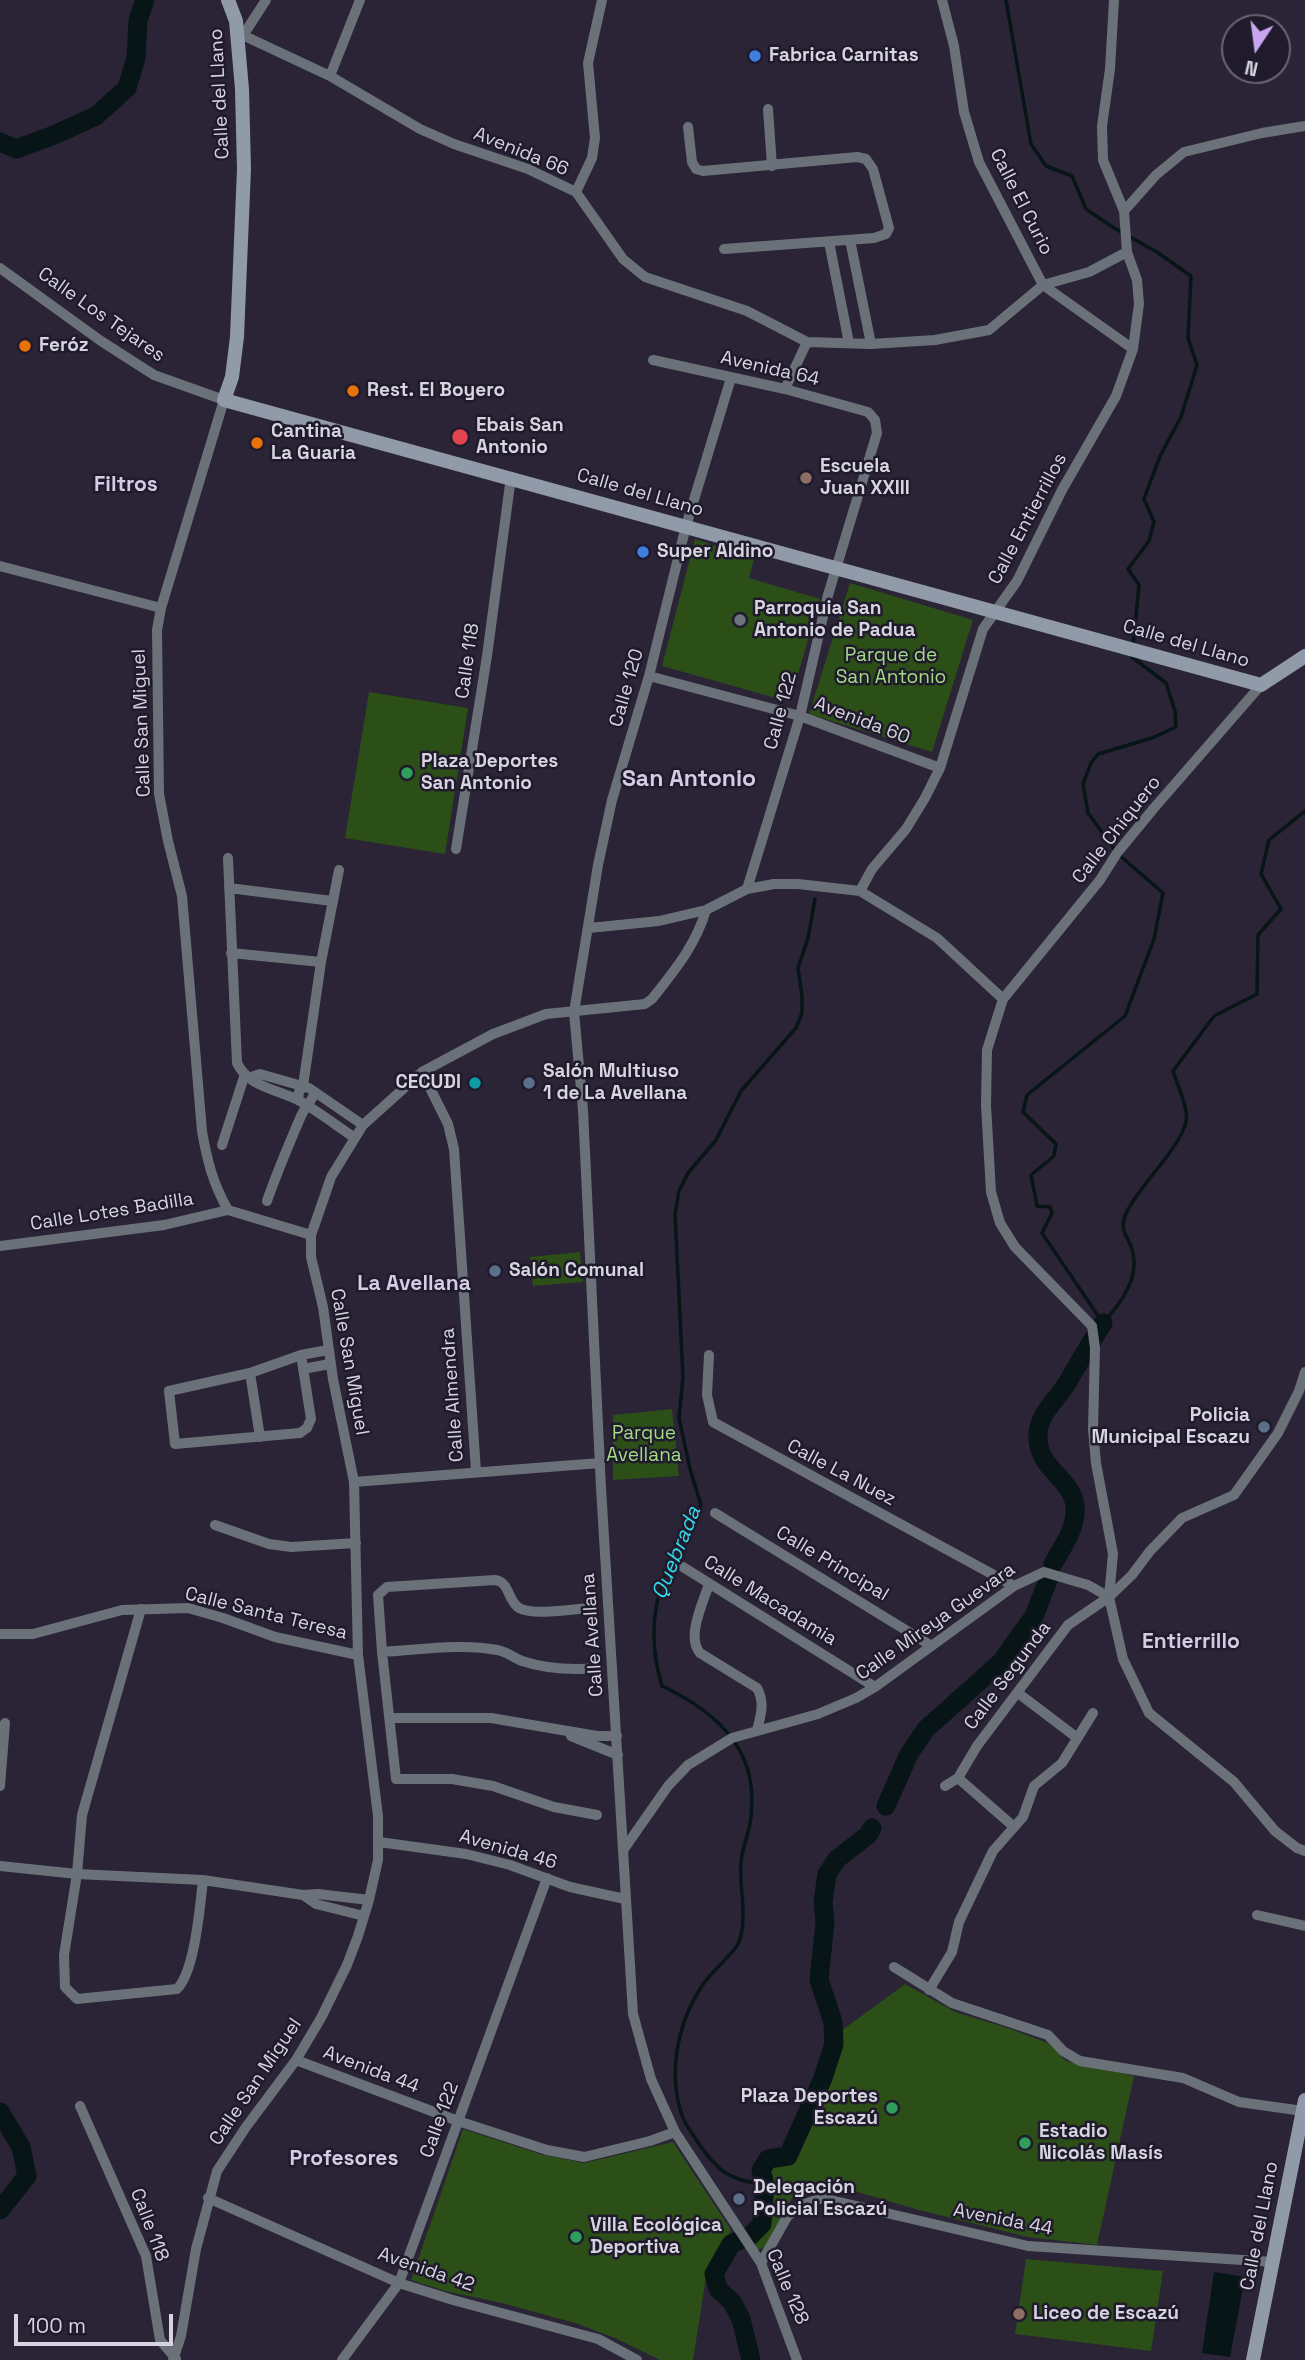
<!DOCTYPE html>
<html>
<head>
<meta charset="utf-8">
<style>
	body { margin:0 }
	#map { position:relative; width:1305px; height:2360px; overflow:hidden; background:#2a2436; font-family:"Space Grotesk",sans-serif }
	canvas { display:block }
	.north { position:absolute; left:1221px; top:14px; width:70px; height:70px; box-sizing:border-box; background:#201b2c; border:2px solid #696574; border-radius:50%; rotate:193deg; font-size:19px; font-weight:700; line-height:28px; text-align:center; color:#d7d4e0 }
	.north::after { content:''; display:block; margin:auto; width:24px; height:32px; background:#c8a6ef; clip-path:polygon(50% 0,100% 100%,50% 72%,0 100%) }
	.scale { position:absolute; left:14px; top:2314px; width:159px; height:32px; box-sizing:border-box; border:4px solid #d7d4e0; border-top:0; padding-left:9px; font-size:21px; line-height:24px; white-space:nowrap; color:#d7d4e0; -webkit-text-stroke:5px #201b2c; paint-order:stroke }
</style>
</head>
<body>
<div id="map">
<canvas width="1305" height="2360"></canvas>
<div class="north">N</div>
<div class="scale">100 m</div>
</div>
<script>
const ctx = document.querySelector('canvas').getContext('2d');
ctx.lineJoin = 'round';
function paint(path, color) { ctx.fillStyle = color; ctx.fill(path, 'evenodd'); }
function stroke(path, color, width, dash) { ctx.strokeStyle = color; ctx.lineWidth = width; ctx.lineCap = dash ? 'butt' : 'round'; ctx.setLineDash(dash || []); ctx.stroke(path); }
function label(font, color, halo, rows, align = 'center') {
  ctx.font = font + ' "Space Grotesk",sans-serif'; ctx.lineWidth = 5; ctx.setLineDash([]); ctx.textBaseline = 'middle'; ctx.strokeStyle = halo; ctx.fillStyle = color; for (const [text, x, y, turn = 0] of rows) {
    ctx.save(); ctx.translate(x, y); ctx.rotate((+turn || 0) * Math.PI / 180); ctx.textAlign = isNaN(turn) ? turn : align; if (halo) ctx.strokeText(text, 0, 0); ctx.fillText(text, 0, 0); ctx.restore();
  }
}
const green = new Path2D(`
	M695,539L754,559L749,578L820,599L790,702L662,666Z
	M850,583L973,620L932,752L809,714Z
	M369,692L468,708L445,854L345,838Z
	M580,1252L583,1282L533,1286L530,1257Z
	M672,1409L679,1476L613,1480V1415Z
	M905,1984L955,2012L1005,2027L1048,2043L1066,2061L1134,2076L1097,2245L1028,2237L919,2210L847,2189L818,2187L795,2193L764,2248L756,2250L751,2240L765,2224L770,2184L766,2172L770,2163L792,2158L837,2056L841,2031Z
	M463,2129L540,2154L584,2163L673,2142L731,2230L707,2271L693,2360H660L615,2338L575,2323L502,2303L445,2291L411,2280Z
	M1026,2259L1163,2271L1151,2351L1015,2334Z`);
const water = new Path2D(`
	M1214,2272L1245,2277L1230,2357L1202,2353Z`);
const stream = new Path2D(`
	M1006,0L1031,144L1046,166L1072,176L1086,209L1114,228L1157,252L1191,276L1188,338L1197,365L1181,417L1160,456L1144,499L1154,522L1149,541L1128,569L1139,585L1133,646
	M1132,654V657L1166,683L1175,711L1176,727L1152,738L1098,754L1091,763L1083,784L1088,813L1117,853L1163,893L1154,939L1125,1016L1027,1095L1023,1112L1056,1144L1054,1156L1031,1175L1037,1206L1050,1207L1052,1213L1042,1233L1103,1323C1122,1302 1142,1275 1131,1246C1126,1235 1120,1228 1125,1216C1137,1185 1192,1139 1186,1112C1184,1098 1177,1084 1173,1071L1214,1016L1257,994L1258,935L1281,909L1261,874L1269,840L1305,811
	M765,2184C728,2181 717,2170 697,2141C693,2134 686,2126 683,2118C667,2075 677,2024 702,1986C710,1972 735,1953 739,1942C748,1917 739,1889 741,1863C742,1847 750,1832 751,1816C759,1750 717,1712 662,1686C640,1613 665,1567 701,1505L690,1469L679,1418L683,1378L675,1214L679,1191L688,1173L716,1140L741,1091L796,1028L802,1013V996L798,968L808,938L815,899`);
const river = new Path2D(`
	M0,142L16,149L54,135L96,116L127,88L136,58L138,20L145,0
	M1053,1564C1061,1549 1074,1531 1075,1514C1078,1477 1036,1473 1038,1434C1039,1413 1057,1400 1067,1383C1079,1362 1091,1342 1103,1323
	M886,1806L909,1754L926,1729L1001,1662L1034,1616L1049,1578
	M0,2112L21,2147L27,2176L0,2210
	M751,2360L741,2319L732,2302L718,2289L714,2274L731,2244L750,2236L762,2224L765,2184L761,2170L768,2159L788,2156L823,2078L834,2044L833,2022L819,1980L825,1922L823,1902L827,1874L837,1859L868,1835L872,1828`);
const street = new Path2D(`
	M942,0L954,46L964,112L979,162L1043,285L1133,349
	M236,32L330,76L420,129L454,144L528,169L576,192L623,259L645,277L747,311L807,342
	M244,34L266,0
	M330,76L360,0
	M768,109L772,166
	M688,127L692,162L696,169L703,171L857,157L866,159L873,169L889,228L886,234L874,238L724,249
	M576,192L592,158L595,138L588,63L602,0
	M1124,211L1156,175L1184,152L1262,133L1305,126
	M850,240L871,344
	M829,242L849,343
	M0,268L101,341L154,375L224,400L161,608L157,630L159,794L168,841L182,896L202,1131C207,1160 213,1184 228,1210L311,1235
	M653,360L785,389L868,412L875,420L877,433L828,595L800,716L747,889
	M731,378L686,526L649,676L612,800L598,865L574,1012L583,1110L601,1488L633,2014L651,2079L675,2132L761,2263L797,2360
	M785,389L807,342L871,344L935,340L989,330L1043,285L1089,272L1127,252
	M0,566L161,608
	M649,676L800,716L940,768
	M1261,685L1154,808L1117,853L1100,880L1003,999L987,1050L986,1105L991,1192L1000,1223L1015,1247L1092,1326L1095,1348L1093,1429L1096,1463L1113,1554L1109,1597L1123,1659L1149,1713L1234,1782L1275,1831L1297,1848L1305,1851
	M456,849L487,656L511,477
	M228,858L237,1063C249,1088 278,1089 300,1101C319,1112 337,1126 355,1138
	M229,888L332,901
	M589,928L659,921L706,910L747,889L774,884H798L860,891
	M231,953L321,962
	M1003,999L937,938L860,891L872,869L906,829L925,798L940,768L983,629L1017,581L1062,490L1116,396L1133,349L1139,304L1137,280L1127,252L1124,211L1103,160L1102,126L1110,69L1114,0
	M422,1072L448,1124L454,1149L476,1471
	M251,1077L260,1074L309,1088L363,1125
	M298,1100L299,1092L303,1086L321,962L339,870
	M222,1145L245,1074
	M267,1201C277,1172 289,1144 301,1116C305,1107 312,1101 315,1092
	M0,1246L164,1225L228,1210
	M301,1355L311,1419L307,1428L300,1433L175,1444L169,1391L250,1373L301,1355L328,1350
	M709,1355L707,1395L713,1422L1014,1586
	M303,1369L330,1364
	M250,1373L260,1437
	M354,1482L600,1463
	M715,1513L930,1645
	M215,1525L269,1544L291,1547L356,1543
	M683,1567L875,1687
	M709,1584C703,1603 686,1637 700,1653L757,1688C765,1702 761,1715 757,1730
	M591,1608C574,1609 533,1616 519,1608C507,1600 510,1582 495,1580L387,1587L378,1595L382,1652L396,1779H452L493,1786L554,1807L597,1815
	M141,1609L82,1815L77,1874L64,1955L65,1987L77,1999L177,1989C195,1971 200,1906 203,1880
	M0,1634H33L122,1610L188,1608L223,1618L275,1637L358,1655
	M382,1652C419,1650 461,1643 497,1650C506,1651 514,1658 522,1661C546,1669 573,1670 598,1668
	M1018,1693L1076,1737
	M390,1718H491L597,1736H617
	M571,1736L618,1755
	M958,1778L1013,1826
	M0,1786L5,1723
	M945,1786L958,1778L977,1746L1068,1625L1109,1597L1132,1575L1150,1551L1182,1518L1234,1495L1278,1433L1299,1391L1305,1372
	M379,1842L466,1854L510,1865L570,1887L625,1899
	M624,1849L668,1786L688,1765L732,1738L818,1714L856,1698L875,1687L1014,1586L1044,1572L1088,1585L1109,1597
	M0,1866L77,1874L203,1880L303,1895L318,1894L369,1900
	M303,1895L316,1904L364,1916
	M1257,1915L1305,1926
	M894,1967L952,2003L1048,2035L1063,2051L1080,2061L1183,2078L1239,2102L1303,2111
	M929,1990L952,1952L959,1922L993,1851L1023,1817L1034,1786L1062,1763L1093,1713
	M296,2060L458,2121L547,2150L584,2157L650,2141L675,2132
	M80,2106L146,2256L160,2340L176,2359
	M208,2198L399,2283L453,2300L598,2339L637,2360
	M761,2263L787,2217L799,2206L822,2198L1028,2246L1273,2262
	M173,2360L181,2336L196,2249L217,2171L246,2127L296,2060L321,2018L347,1965L358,1936L369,1900L378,1860V1816L358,1655L354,1482L333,1379L323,1307L311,1257V1235L325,1195L331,1177L363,1125L422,1072L493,1034L546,1014L645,1004L652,999C674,971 696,945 706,910
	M342,2360L399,2283L547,1878`);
const secondary = new Path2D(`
	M228,0L236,21L242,89L244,169L237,337L232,377L224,400L1261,685L1305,656
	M1253,2360L1305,2100`);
const markers = [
	[755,56,7,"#3f7fe0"],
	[25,346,7,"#e8710a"],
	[353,391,7,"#e8710a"],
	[460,437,9,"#e0444e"],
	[257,443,7,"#e8710a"],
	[806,478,7,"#8d6e63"],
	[643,552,7,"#3f7fe0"],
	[740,620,7,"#6b7280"],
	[407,773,7,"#2e9e5b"],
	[475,1083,7,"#0f9aa8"],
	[529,1083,7,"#5c6f8a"],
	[495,1271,7,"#5c6f8a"],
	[1264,1427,7,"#5c6f8a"],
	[892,2108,7,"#2e9e5b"],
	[1025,2143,7,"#2e9e5b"],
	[739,2199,7,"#5c6f8a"],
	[576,2237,7,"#2e9e5b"],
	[1019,2314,7,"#8d6e63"]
];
const poiNames = [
	["Fabrica Carnitas",769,56],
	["Feróz",39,346],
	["Rest. El Boyero",367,391],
	["Ebais San",476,426],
	["Antonio",476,448],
	["Cantina",271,432],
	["La Guaria",271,454],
	["Escuela",820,467],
	["Juan XXIII",820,489],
	["Super Aldino",657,552],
	["Parroquia San",754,609],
	["Antonio de Padua",754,631],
	["Plaza Deportes",421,762],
	["San Antonio",421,784],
	["Salón Multiuso",543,1072],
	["1 de La Avellana",543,1094],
	["CECUDI",461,1083,"right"],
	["Salón Comunal",509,1271],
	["Policia",1250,1416,"right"],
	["Municipal Escazu",1250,1438,"right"],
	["Plaza Deportes",878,2097,"right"],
	["Escazú",878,2119,"right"],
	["Estadio",1039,2132],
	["Nicolás Masís",1039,2154],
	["Delegación",753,2188],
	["Policial Escazú",753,2210],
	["Villa Ecológica",590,2226],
	["Deportiva",590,2248],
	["Liceo de Escazú",1033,2314]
];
const streetNames = [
	["Calle del Llano",220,94,-93],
	["Avenida 66",521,152,22],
	["Calle El Curio",1021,202,63],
	["Calle Los Tejares",101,315,35],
	["Avenida 64",770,369,13],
	["Calle del Llano",640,493,16],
	["Calle Entierrillos",1028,519,-62],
	["Calle del Llano",1186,644,16],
	["Calle 118",468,661,-82],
	["Calle 120",627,688,-74],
	["Calle 122",781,711,-75],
	["Avenida 60",862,721,21],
	["Calle San Miguel",142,723,-92],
	["Calle Chiquero",1117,830,-52],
	["Calle Lotes Badilla",112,1212,-9],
	["Calle San Miguel",349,1362,80],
	["Calle Almendra",453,1395,-94],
	["Calle La Nuez",841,1473,28],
	["Calle Principal",832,1564,31],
	["Calle Macadamia",770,1601,32],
	["Calle Santa Teresa",266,1614,14],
	["Calle Mireya Guevara",936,1622,-35],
	["Calle Avellana",593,1635,-94],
	["Calle Segunda",1008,1676,-53],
	["Avenida 46",508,1850,16],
	["Avenida 44",371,2070,21],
	["Calle San Miguel",256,2082,-56],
	["Calle 122",440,2120,-70],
	["Avenida 44",1003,2220,11],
	["Calle 118",149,2225,69],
	["Calle del Llano",1260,2226,-79],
	["Avenida 42",426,2270,19],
	["Calle 128",787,2287,67]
];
const parkNames = [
	["Parque de",891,656],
	["San Antonio",891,678],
	["Parque",644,1434],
	["Avellana",644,1456]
];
const neighbourhoodNames = [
	["Filtros",126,485],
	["La Avellana",414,1284],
	["Entierrillo",1191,1642],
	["Profesores",344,2159]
];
const waterNames = [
	["Quebrada",677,1553,-68]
];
const quarterNames = [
	["San Antonio",689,780]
];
paint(green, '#2c4e17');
paint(water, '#071517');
stroke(stream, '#071517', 3.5);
stroke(river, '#071517', 19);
stroke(street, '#6b7179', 10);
stroke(secondary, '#919aa8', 14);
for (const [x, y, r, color] of markers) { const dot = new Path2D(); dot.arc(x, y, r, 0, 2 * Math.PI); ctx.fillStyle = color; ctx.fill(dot); stroke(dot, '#201b2c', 2.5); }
label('bold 19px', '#d7d4e0', '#201b2c', poiNames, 'left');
label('19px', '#d7d4e0', '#201b2c', streetNames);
label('19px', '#a3db84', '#201b2c', parkNames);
label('bold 21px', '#d3cce4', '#201b2c', neighbourhoodNames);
label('italic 21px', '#33d9eb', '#201b2c', waterNames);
label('bold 23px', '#d3cce4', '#201b2c', quarterNames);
</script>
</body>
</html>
